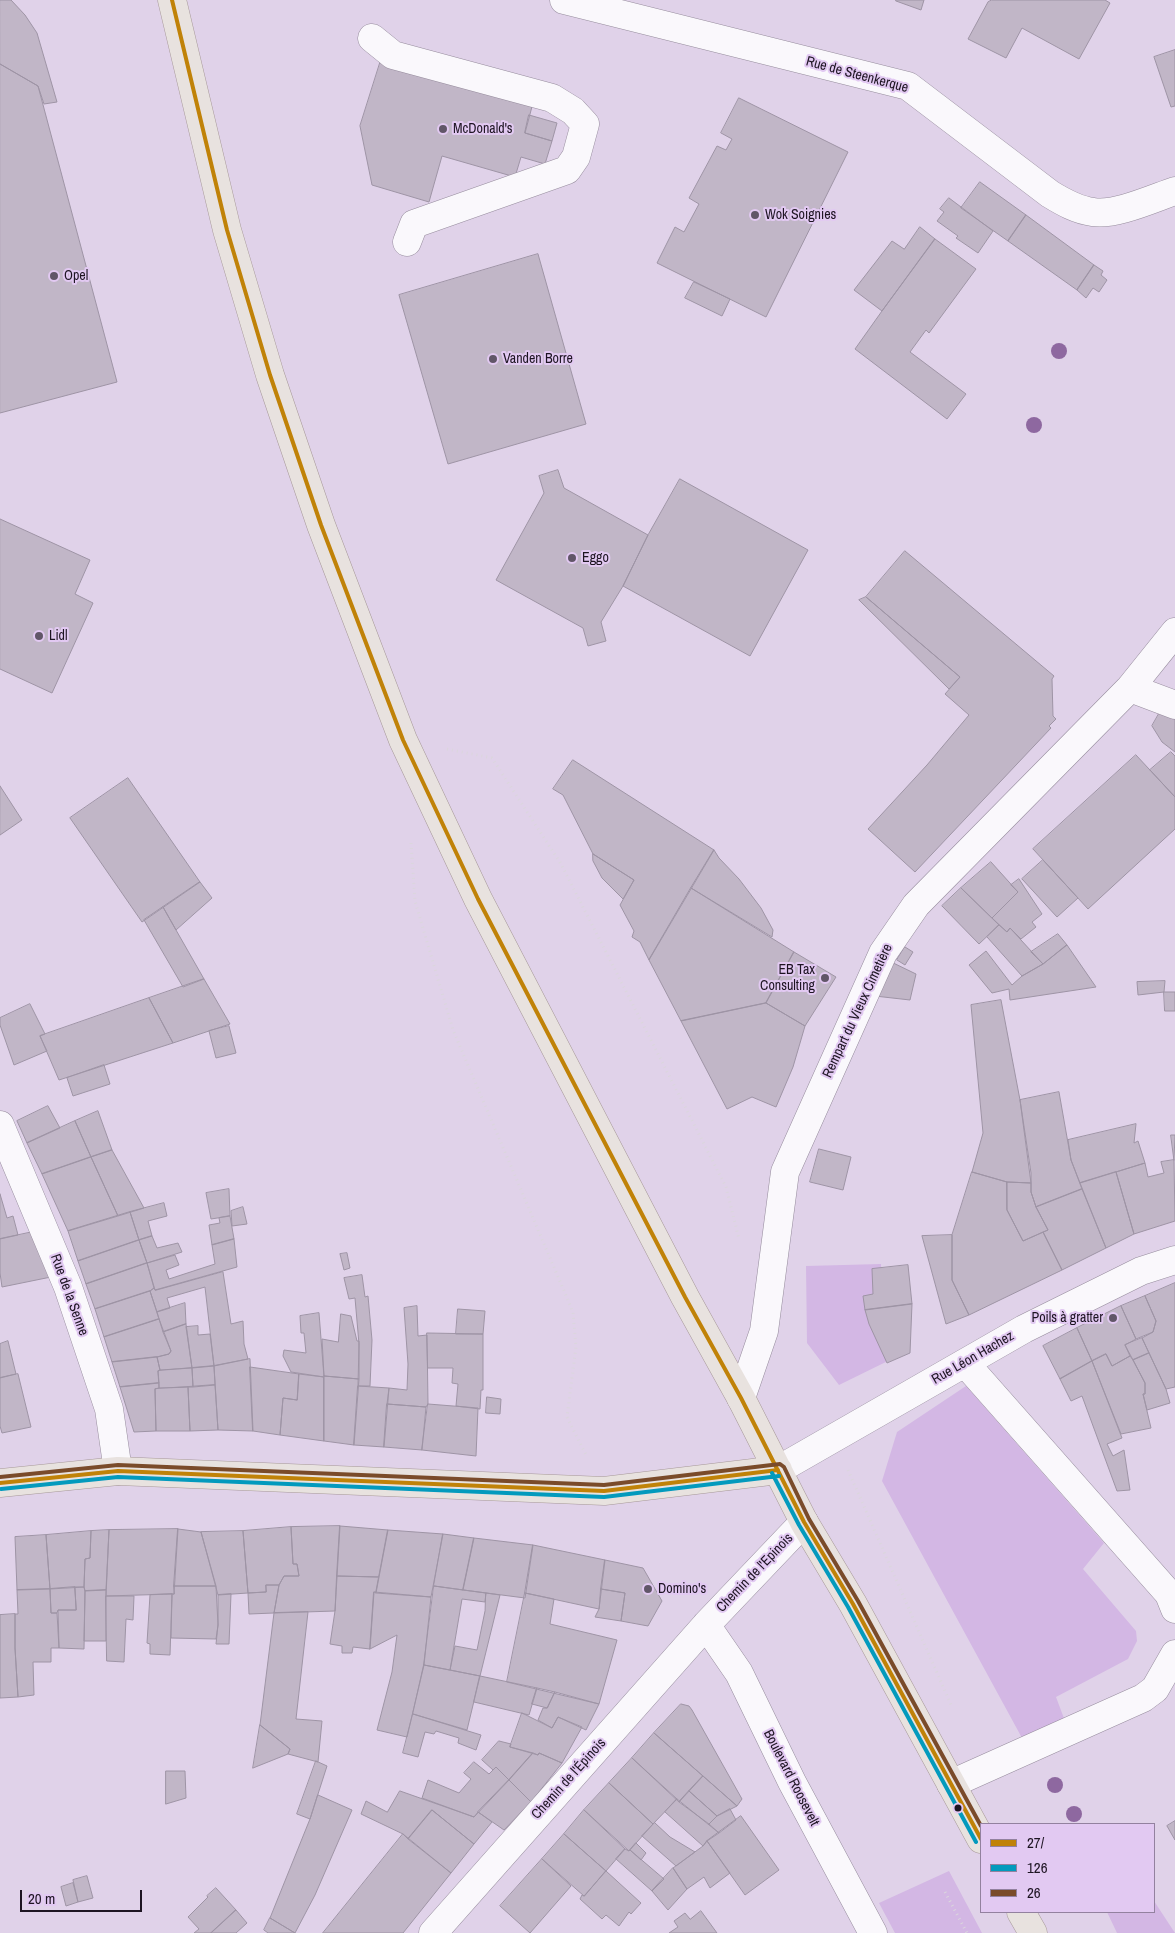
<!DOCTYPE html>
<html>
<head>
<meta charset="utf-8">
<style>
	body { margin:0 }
	#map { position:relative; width:1175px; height:1933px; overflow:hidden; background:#e0d2e9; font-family:"Archivo Narrow",sans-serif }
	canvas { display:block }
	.legend { position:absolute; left:980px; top:1823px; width:175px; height:90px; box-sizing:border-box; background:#e2c9f2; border:1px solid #93819f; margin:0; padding:6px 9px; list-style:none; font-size:15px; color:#1d1422 }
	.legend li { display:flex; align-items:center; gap:10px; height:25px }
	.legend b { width:25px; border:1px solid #93819f }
	.scale { position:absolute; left:20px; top:1890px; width:122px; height:22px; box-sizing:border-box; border:2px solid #1d1422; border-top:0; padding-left:6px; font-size:15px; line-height:18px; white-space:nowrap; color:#1d1422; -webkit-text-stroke:4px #e2c9f2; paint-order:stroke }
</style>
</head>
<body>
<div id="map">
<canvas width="1175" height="1933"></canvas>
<ul class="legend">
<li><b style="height:6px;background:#c08208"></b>27/</li>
<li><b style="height:6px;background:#039abd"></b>126</li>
<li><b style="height:6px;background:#7a4b2a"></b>26</li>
</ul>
<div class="scale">20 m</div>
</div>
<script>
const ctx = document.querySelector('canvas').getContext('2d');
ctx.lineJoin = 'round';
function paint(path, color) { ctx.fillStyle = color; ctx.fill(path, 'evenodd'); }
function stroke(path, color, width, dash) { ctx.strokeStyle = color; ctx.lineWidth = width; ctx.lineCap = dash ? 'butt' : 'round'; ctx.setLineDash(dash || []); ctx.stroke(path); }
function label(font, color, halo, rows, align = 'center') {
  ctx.font = font + ' "Archivo Narrow",sans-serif'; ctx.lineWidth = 4; ctx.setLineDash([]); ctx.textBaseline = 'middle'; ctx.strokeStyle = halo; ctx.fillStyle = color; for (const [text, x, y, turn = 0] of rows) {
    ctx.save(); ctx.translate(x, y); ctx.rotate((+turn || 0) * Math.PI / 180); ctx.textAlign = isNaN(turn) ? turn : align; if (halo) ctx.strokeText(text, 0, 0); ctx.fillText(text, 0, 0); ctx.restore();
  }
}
const green = new Path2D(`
	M881,1264L884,1332L894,1358L839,1385L807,1343L806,1266Z
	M966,1386L1104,1543L1083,1569L1136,1631L1137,1641L1128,1659L1056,1697L1065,1721L1022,1738L882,1481L897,1432Z
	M949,1871L982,1933H895L879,1903Z
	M1154,1901L1175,1933H1117L1107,1912H1154Z`);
const building = new Path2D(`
	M0,0H11L25,15L37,33L57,102L44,104L38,86L0,64Z
	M896,0H924L921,10L896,1Z
	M992,0H1105L1110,3L1079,59L1022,28L1006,58L968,39L988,2Z
	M1175,50V106L1171,107L1154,57Z
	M381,60L534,99L525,133L552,141L545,164L521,157L515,177L442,156L429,202L372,185L360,126Z
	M0,64L38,86L117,382L0,413Z
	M739,98L848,152L766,317L657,263L675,227L684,232L699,204L689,198L717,146L726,150L732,139L721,133Z
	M529,115L557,123L552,141L525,133Z
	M980,182L1026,215L1008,241L961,208Z
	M949,198L993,231L978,253L956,238L958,236L937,221L944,212L940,209Z
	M1026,215L1094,265L1077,290L1008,241Z
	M920,227L935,239L882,311L854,290L892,241L904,249Z
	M935,239L976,269L929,333L926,330L910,352L966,394L947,419L855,349L882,311Z
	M538,254L586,424L448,464L399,295Z
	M1094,265L1103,271L1101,275L1107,280L1099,292L1093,288L1086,298L1077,290Z
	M694,282L730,299L722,316L685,298Z
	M558,470L564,488L648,535L623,586L601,622L606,641L588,646L583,628L496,580L544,493L539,476Z
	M680,479L808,550L750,656L623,586L648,535Z
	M0,519L90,560L75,594L93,603L52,693L0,669Z
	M905,551L1054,676L1052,679L1053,716L1056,719L1049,726L1051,728L915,872L868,829L927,765L969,715L945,694L960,677L866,597Z
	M866,597L960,677L949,689L859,600Z
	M1160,712L1175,716V752L1162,742L1152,726Z
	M1171,752L1175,756V797L1150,770Z
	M1136,755L1175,797V829L1088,909L1033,849Z
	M573,760L714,850L649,960L640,942L632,937L634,931L620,905L634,880L593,854L563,795L553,789Z
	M128,778L200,882L142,922L70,818Z
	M0,786L22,820L0,835Z
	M714,850L719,858L739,879L761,908L773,930L772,937L691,888Z
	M593,854L634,880L623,899L602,878L593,861Z
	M1043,860L1078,898L1057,917L1022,879Z
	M991,862L1018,892L992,918L961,888Z
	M1019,879L1042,914L1032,922L1036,927L1021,939L1010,928L1007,932L992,918L1018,892L1011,885Z
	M200,882L212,898L176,930L163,907Z
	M691,888L794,952L766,1003L681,1021L649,960Z
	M961,888L999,925L979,944L942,906Z
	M163,907L176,930L204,979L183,987L144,920Z
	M999,925L1007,932L1010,928L1043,964L1022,976L987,937Z
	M1058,934L1067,945L1043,964L1031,952Z
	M1067,945L1096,987L1010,1000L1009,989L992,993L969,965L986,951L1012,985L1022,976L1043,964Z
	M905,947L913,952L905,965L897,960Z
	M794,952L836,977L805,1026L766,1003Z
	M885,959L916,974L910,1000L866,995Z
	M204,979L230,1024L173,1043L149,998Z
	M1165,981L1164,992L1138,995L1137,982Z
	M1164,992H1175V1011H1165Z
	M149,998L173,1043L59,1080L40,1036Z
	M1001,1000L1020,1100L1031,1183L1007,1182L972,1172L983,1133L971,1005Z
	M766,1003L805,1026L793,1067L776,1107L752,1097L727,1109L681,1021Z
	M30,1004L45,1034L40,1036L47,1051L14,1065L0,1025V1018Z
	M229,1026L236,1053L216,1058L209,1031Z
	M104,1065L110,1084L73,1096L67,1078Z
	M1059,1092L1071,1160L1082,1189L1036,1207L1031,1192V1173L1020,1100Z
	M48,1106L60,1128L27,1143L17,1121Z
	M98,1111L112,1150L91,1157L75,1121Z
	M75,1121L91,1157L42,1174L27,1143Z
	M1136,1124L1134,1143L1138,1141L1145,1163L1080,1183L1071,1160L1068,1140Z
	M1171,1135H1175L1174,1160Z
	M819,1149L851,1157L843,1190L810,1182Z
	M112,1150L144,1208L118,1216L91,1157Z
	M91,1157L118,1216L68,1231L42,1174Z
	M1174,1160L1175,1221L1134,1234L1116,1172L1145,1163L1148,1177L1164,1173L1161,1162Z
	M972,1172L1007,1182V1210L1023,1241L1043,1232L1062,1270L969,1315L952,1280V1235Z
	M1116,1172L1134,1234L1106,1248L1080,1183Z
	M1007,1182L1031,1183V1192L1036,1207L1048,1230L1023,1241L1007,1210Z
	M229,1189L230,1216L211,1219L206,1193Z
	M1082,1189L1106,1248L1062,1270L1043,1232L1048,1230L1036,1207Z
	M0,1194L7,1218L13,1216L18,1235L0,1239Z
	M164,1203L167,1216L148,1221L152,1236L139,1240L130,1212Z
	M243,1207L247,1224L232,1226L231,1211Z
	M130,1212L139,1240L78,1261L68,1231Z
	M230,1216L234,1239L212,1245L209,1225L220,1223L219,1218Z
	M33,1232L51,1277L2,1287L0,1273V1239Z
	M952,1235V1280L969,1315L946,1324L922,1236Z
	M152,1236L157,1248L178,1243L182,1252L147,1263L139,1240Z
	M234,1239L237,1267L155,1290L147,1263L175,1255L179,1265L166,1270L169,1279L215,1264L212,1245Z
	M139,1240L147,1263L86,1284L78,1261Z
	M347,1253L350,1268L344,1270L340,1254Z
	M147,1263L154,1288L150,1291L95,1309L86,1284Z
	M908,1265L912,1304L865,1310L863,1296L873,1294L872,1269Z
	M223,1272L231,1324L243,1321L244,1344L248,1359L214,1366L205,1287L167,1298L170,1308L157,1312L150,1291L154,1288L155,1290Z
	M362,1275L365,1297L368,1296L372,1340L370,1386H358L359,1344L355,1298L349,1299L344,1278Z
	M1175,1283V1387L1166,1389L1142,1338L1153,1332L1156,1321L1145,1296Z
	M150,1291L159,1319L104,1337L95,1309Z
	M1145,1296L1156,1321L1153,1332L1136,1339L1121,1306Z
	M185,1303L186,1324L163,1332L157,1312Z
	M912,1304L910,1353L887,1363L869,1324L865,1310Z
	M417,1306L418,1336L427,1335L428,1404L426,1407L387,1404L389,1388L407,1390L408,1364L404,1308Z
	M1121,1306L1136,1339L1125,1345L1130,1356L1112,1366L1106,1354L1092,1361L1077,1328Z
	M458,1309L485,1311L483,1334H456Z
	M319,1313L324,1377L291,1372L283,1356L284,1350L306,1353L304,1333H301L300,1316Z
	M341,1314L351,1316L357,1341H359V1379L324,1376L322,1339L338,1342Z
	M159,1319L171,1351L169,1354L157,1357L112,1362L104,1337Z
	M186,1324L192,1368L160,1370L157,1357L169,1354L171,1351L163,1332Z
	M198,1326V1335L210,1334L214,1366L192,1368L186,1327Z
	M1077,1328L1092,1361L1060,1379L1043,1346Z
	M427,1333L483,1334V1390H481L480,1409L456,1406L458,1384L452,1383L453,1368H428Z
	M1142,1338L1149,1353L1133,1360L1125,1345Z
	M8,1341L16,1374L0,1378V1344Z
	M1149,1353L1166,1389L1170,1403L1147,1410L1143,1394H1145V1383L1133,1360Z
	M1106,1354L1112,1366L1130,1356L1133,1360L1145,1383V1394H1143L1151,1428L1121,1434L1092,1361Z
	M157,1357L160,1370L158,1371L159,1383L120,1387L112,1362Z
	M250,1359L253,1431L218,1430L214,1366Z
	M1092,1361L1122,1438L1107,1444L1113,1456L1124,1450L1130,1490L1117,1491L1082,1396L1071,1401L1060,1379Z
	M214,1366L215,1385L193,1387L192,1368Z
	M250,1367L299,1374L297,1400L283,1398L280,1435L253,1431Z
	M192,1368L193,1387L159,1388L158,1371Z
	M18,1374L31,1427L2,1433L0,1426V1378Z
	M299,1374L324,1377V1441L280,1435L283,1398L297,1400Z
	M324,1376L359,1379L354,1445L324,1441Z
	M159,1383V1388L155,1389L156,1431L134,1432L120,1387Z
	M215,1385L218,1430L190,1431L188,1387Z
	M358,1386L389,1388L384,1447L354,1445Z
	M188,1387L190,1431H156L155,1389Z
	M487,1397L501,1399L500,1414L486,1413Z
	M387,1404L426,1407L422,1450L384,1447Z
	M428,1404L478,1408L476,1456L422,1450Z
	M340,1526L335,1611L274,1613L279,1585L284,1576H299L297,1564H293L291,1527Z
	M340,1526L388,1530L379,1577L337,1576Z
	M291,1527L293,1564H297L299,1576H284L279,1585H266V1592L248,1593L243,1531Z
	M178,1529L201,1532L216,1586H174Z
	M178,1529L174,1594L106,1596L109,1530Z
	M109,1530L106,1590L85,1591L84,1587L85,1559L90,1558L91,1531Z
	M388,1530L443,1534L431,1597L376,1593Z
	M91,1531L90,1558L85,1559L84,1587L50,1589L46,1535Z
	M243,1531L248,1593L218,1595L201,1532Z
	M443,1534L474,1538L463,1590L434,1586Z
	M46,1535L50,1589L17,1590L15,1537Z
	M474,1538L533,1545L525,1598L463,1590Z
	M533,1545L605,1560L599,1609L525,1593Z
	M605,1560L643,1568L662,1601L648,1626L621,1621L625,1593L601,1589Z
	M337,1576L379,1577L376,1593L374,1592L370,1649L353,1647L352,1653H342V1646L330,1644L335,1611Z
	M266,1585H279L274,1613L249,1614L248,1593L266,1592Z
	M174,1586H216L218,1625L216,1639L171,1638L172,1594H174Z
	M434,1586L486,1593L485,1602L462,1599L450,1670L424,1665Z
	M75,1587L76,1610H58L57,1613H51L50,1589Z
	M75,1587H84L85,1591L84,1649L59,1648L58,1610H76Z
	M50,1589L51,1613H57L59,1648H51V1662H33L34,1695L18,1697L15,1648V1614H18L17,1590Z
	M601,1589L625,1593L621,1621L595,1617L599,1609Z
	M106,1590V1641H84L85,1591Z
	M374,1592L431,1597L424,1665L407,1737L377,1730L392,1672L397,1635L370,1649Z
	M486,1593L500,1595L480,1676L450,1670L455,1646L477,1650L485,1611Z
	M525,1593L554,1599L550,1624L617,1640L599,1704L507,1682Z
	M172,1594L170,1655L150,1654V1644L147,1643L150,1595Z
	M231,1594L229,1644H216L218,1625V1595Z
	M106,1596H134L133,1620L126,1619L124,1662L107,1661Z
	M308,1612L296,1719L322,1721L318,1762L288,1754L290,1749L260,1725L274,1613Z
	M15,1614V1648L18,1697L0,1698V1615Z
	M424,1665L480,1676L467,1730L413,1714Z
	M480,1676L537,1688L529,1715L474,1702Z
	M537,1688L555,1692L547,1708L532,1704Z
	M555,1692L599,1704L586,1730L558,1717L552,1728L538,1720L543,1708H547Z
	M681,1704L689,1706L692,1710L742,1799L737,1806L654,1733Z
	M522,1713L552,1728L558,1717L582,1727L562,1763L539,1753L538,1755L510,1747Z
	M413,1714L481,1735L476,1750L458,1743L459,1738L436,1731L434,1734L425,1732L418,1757L403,1753Z
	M260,1725L290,1749L288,1754L253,1768Z
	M654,1733L703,1776L679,1802L632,1758Z
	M499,1741L511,1744L510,1747L533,1753L509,1780L496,1767L493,1770L482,1760Z
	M533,1753L538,1755L539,1753L562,1763L531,1802L509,1780Z
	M632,1758L677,1799L653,1824L609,1783Z
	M316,1761L327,1766L310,1819L297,1814Z
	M474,1762L489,1774L496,1767L509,1780L474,1817L422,1798L428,1780L459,1793L471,1779L464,1773Z
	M166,1771H185L186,1798L166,1804Z
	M703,1776L737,1806L717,1816L689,1791Z
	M509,1780L531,1802L504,1830L478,1812Z
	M609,1783L653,1824L629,1851L584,1810Z
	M400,1791L474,1817L478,1812L492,1822L474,1844L432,1810L408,1839L403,1834L361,1814L366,1801L387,1812Z
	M689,1791L717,1816L709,1824L679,1802Z
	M318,1795L352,1810L315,1895L295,1933L270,1918L310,1819Z
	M677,1799L719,1833L707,1841L703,1846L665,1812Z
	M730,1809L736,1820L719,1833L709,1824L717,1816Z
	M432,1810L474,1844L451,1873L408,1839Z
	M584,1810L625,1849L606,1871L564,1834Z
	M741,1816L779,1870L745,1895L707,1841Z
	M1175,1821V1840L1167,1826Z
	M655,1823L670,1837L695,1852L676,1866L642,1836Z
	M403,1834L451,1873L403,1933H323Z
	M564,1834L606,1871L584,1896L542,1859Z
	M707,1841L730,1873L710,1888L704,1877L687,1889L673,1868L703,1846Z
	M636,1843L646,1853L641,1860L630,1850Z
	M625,1849L629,1851L630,1850L664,1879L652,1891L616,1859Z
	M542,1859L571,1886L530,1933L500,1906Z
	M673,1868L687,1889L668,1910L652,1891Z
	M606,1871L641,1903L631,1914L629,1912L619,1926L606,1915L602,1919L580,1899L582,1895L584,1896Z
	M87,1876L93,1898L78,1902L73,1880Z
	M73,1883L78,1902L66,1906L61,1887Z
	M216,1888L236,1910L211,1933H194L199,1929L188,1917L208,1897L207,1896Z
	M236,1910L247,1923L236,1933H211Z
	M701,1911L717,1933H669L678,1927L674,1921L685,1913L690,1919Z
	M270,1918L295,1933H268L264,1930Z`);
const path = new Path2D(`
	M447,749L492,758L561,864L726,1187L739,1239
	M411,843L415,901L453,1030L573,1312L576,1347L567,1417L586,1455
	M848,1470L952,1707
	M945,1892L967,1933`);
const minor = new Path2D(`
	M564,0L908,86L1050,194C1063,202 1077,210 1093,212C1115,216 1154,198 1175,191
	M372,38L393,55L552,98L573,111L585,124L576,157L567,170L414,224L407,242
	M1130,688L1175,705
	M0,1125L68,1287L109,1409L118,1471
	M965,1363L1169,1594L1175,1609
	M741,1398L764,1331L785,1172L883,953L916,905L1130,688L1175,632
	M778,1470L1024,1329L1141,1271L1175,1260
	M706,1625L739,1673L792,1782L873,1933
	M951,1784L1143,1698L1155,1689L1175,1654
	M433,1933L706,1625L804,1522`);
const major = new Path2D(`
	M172,0L227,230L270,375L321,525L403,740L478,899L685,1297L741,1398L804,1522L853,1604L981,1839
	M0,1483L118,1471L604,1491L778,1470
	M1021,1912L1033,1933`);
const bus1 = new Path2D(`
	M172,0L227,230L270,375L321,525L403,740L478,899L685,1297L741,1398L804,1522L853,1604L981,1839
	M0,1483L118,1471L604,1491L778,1470`);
const bus2 = new Path2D(`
	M772,1473L799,1525L848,1607L976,1842
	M1,1489L118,1477L604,1497L779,1476`);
const bus3 = new Path2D(`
	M0,1477L118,1465L604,1485L780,1464L784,1467L809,1519L858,1601L981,1826`);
const trees = [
	[1059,351],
	[1034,425],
	[1055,1785],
	[1074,1814]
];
const markers = [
	[443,129,5,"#615668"],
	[755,215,5,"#615668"],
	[54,276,5,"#615668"],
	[493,359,5,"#615668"],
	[572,558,5,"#615668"],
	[39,636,5,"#615668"],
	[825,978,5,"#615668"],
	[1113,1318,5,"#615668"],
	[648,1589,5,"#615668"],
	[958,1808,4.5,"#1d1422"]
];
const streetNames = [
	["Rue de Steenkerque",857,75,15],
	["Rempart du Vieux Cimetière",858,1011,-65],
	["Rue de la Senne",69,1295,70],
	["Rue Léon Hachez",973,1358,-30],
	["Chemin de l'Epinois",755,1573,-46],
	["Boulevard Roosevelt",791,1778,63],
	["Chemin de l'Épinois",569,1779,-48]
];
const poiNames = [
	["McDonald's",453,129],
	["Wok Soignies",765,215],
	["Opel",64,276],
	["Vanden Borre",503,359],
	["Eggo",582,558],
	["Lidl",49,636],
	["EB Tax",815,970,"right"],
	["Consulting",815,986,"right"],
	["Poils à gratter",1103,1318,"right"],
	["Domino's",658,1589]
];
paint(green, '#d3b7e4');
paint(building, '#c1b6c7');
stroke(building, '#9e94a5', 1);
stroke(minor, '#968c9d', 29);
stroke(major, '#a69898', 29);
stroke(path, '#dbd6dd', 3, [1, 4]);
stroke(minor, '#faf8fc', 28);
stroke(major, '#e8e2df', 28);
stroke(bus1, '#c08208', 4);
stroke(bus2, '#039abd', 4);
stroke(bus3, '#7a4b2a', 4);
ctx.fillStyle = '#8e68a0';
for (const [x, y] of trees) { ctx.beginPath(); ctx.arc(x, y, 8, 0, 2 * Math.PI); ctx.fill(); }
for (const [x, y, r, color] of markers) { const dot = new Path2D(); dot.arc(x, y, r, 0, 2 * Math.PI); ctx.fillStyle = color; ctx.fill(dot); stroke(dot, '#e2c9f2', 2); }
label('14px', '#1d1422', '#e2c9f2', streetNames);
label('14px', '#1d1422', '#e2c9f2', poiNames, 'left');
</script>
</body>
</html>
